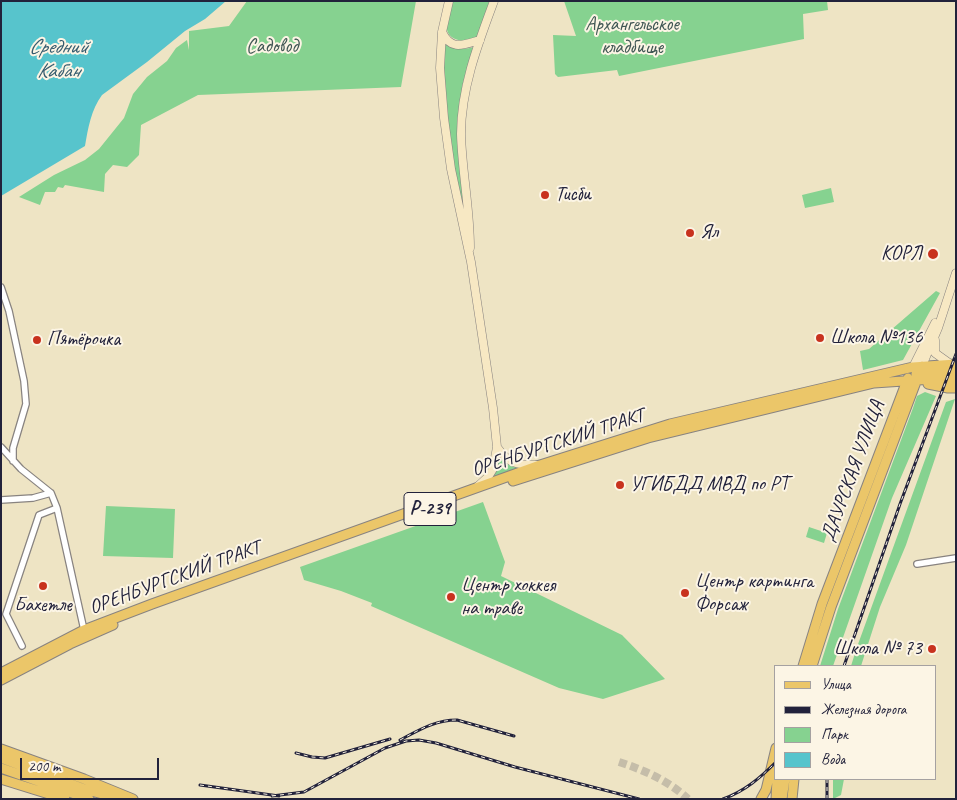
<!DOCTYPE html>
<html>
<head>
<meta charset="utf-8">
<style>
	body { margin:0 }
	#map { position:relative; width:957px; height:800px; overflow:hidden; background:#eee4c4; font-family:Caveat,sans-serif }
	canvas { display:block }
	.frame { position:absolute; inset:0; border:2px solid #22223b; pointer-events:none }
	.legend { position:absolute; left:774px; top:665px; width:162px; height:115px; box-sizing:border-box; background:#fcf5e5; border:1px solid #a5a1a1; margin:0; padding:6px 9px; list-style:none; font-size:15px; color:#22223b }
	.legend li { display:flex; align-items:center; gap:10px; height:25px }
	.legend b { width:25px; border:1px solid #a5a1a1 }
	.scale { position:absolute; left:20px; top:758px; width:139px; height:22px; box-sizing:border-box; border:2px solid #22223b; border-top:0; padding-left:6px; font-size:15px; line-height:18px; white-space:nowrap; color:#22223b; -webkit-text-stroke:4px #fcf5e5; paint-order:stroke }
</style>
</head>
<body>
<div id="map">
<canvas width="957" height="800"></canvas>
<div class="frame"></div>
<ul class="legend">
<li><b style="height:6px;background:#ebc669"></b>Улица</li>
<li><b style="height:6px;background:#22223b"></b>Железная дорога</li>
<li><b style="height:14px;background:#86d290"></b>Парк</li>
<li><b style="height:14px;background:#57c4cc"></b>Вода</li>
</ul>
<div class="scale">200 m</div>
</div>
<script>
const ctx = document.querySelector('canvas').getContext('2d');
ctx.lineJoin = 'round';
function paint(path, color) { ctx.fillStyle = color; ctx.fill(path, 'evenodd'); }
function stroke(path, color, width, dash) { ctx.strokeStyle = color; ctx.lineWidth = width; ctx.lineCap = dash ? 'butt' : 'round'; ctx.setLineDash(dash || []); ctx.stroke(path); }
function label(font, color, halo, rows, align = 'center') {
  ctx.font = font + ' Caveat,sans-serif'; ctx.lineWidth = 4; ctx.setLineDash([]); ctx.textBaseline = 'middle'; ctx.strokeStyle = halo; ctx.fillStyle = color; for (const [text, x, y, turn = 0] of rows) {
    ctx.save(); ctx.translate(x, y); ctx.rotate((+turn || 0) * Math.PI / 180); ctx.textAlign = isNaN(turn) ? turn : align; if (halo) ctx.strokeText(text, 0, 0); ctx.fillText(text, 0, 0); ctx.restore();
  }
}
const green = new Path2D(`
	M247,1H416L401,87L198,95L141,125L139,155L127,167L113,165L105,174L104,192L65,185L63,188L58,187L55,192H45L40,205L19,197L54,175L85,160L99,149L124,118L133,94L147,77L167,61L176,48L187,40L189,50V31L229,26Z
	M453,1H491L479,35L471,42C439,40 445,25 453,1Z
	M564,1H827L828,10L803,14L804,39L619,76L617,70L558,77L555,74L553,35L576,36Z
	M445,42C455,49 463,50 474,47L463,83L460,104L469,248C458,183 439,108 445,42Z
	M831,188L834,202L805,208L802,195Z
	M936,291L940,293L903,360L863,370L860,351L869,349Z
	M925,392L936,396L892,498L833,666H820L838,609L913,408L917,396Z
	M955,399L906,545L880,607L861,666H851L857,647L946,402Z
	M497,450L526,466L489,480Z
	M483,502L505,562L501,576L622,635L665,679L603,699L559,688L371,606L372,603L341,591L304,580L300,567Z
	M106,506L175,509L173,558L103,556Z
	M809,527L827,533L824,543L806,537Z
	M833,779H844L841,795L833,799Z`);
const water = new Path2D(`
	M1,1H226L205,19L185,31L147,62L102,95C91,110 88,128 85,146L1,196Z`);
const secondaryTunnel = new Path2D(`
	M619,762C644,770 669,781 688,799`);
const street = new Path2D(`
	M1,287L9,311L24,381L26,404L13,448V461
	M1,447L21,469L51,493L57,508L84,630
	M1,500L33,498L51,493
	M917,564L956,558
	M22,646L6,614L39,515L57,508`);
const secondary = new Path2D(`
	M449,1L442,32L440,68L444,118L451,169L471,262L493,408L497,447L493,469L488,477L478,486
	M442,32C451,51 463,45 480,40
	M470,248C470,209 462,172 461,134C461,88 478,44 494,1
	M935,340V353L949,363
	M922,366L938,328L956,273
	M913,367L935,323
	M497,447C509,464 516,465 537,465`);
const primary = new Path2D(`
	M916,374L940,371L956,372
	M928,384L948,388H956
	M513,481L648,438L874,383L933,379L956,380
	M803,666L822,604L908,378
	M812,666L831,607L922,366
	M1,673L84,630L152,604L540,465L670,424L913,367L956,364
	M1,680L70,644L113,625
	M1,749L84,779L133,799
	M1,758L87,790L118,798
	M1,768L89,799
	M1,779L65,799
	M761,799L766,790L776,748
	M776,799L777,779
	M782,799L785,779
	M792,799L794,779`);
const rail = new Path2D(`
	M844,666L900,504L956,354
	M400,740C419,730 435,720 457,720L514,736
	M296,753L312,757L325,758L390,739
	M200,785L279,796
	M272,796L304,792L385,748L406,741L419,740L436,743L515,767L639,799
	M723,799C745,791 760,778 776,762
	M827,799V779`);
const markers = [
	[545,195,5,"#c8321e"],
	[690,233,5,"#c8321e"],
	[933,254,6,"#c8321e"],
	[820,338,5,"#c8321e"],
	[37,340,5,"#c8321e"],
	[620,485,5,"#c8321e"],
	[43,586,5,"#c8321e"],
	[685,593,5,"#c8321e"],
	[451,597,5,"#c8321e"],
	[932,649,5,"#c8321e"]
];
const shields = [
	[430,509,52]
];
const shieldNames = [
	["Р-239",430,509]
];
const parkNames = [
	["Архангельское",632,25],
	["кладбище",632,48],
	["Садовод",272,47]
];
const poiNames = [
	["Тисби",555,195],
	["Ял",700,233],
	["КОРЛ",922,254,"right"],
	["Школа №136",830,338],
	["Пятёрочка",47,340],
	["УГИБДД МВД по РТ",630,485],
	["Центр картинга",695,582],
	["Форсаж",695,605],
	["Центр хоккея",461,586],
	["на траве",461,609],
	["Бахетле",43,606,"center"],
	["Школа № 73",922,649,"right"]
];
const streetNames = [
	["ОРЕНБУРГСКИЙ ТРАКТ",558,443,-18],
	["ДАУРСКАЯ УЛИЦА",853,471,-70],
	["ОРЕНБУРГСКИЙ ТРАКТ",175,578,-20]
];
const waterNames = [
	["Средний",58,47],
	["Кабан",58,71]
];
paint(green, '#86d290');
paint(water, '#57c4cc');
stroke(secondaryTunnel, '#c5bda9', 8, [8, 4]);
stroke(street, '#888380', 8);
stroke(secondary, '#888380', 9);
stroke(primary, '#888380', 11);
stroke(street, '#fff', 5.5);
stroke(secondary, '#f7e8c3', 8);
stroke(primary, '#ebc669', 9);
stroke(rail, '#22223b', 3);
stroke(rail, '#fcf5e5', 1, [4]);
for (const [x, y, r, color] of markers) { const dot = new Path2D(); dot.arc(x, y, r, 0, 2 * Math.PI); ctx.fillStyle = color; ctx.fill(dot); stroke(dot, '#fcf5e5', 2); }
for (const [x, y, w] of shields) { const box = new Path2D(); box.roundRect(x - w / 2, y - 16.5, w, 33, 4); ctx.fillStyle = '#fcf5e5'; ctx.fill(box); stroke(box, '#22223b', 1); }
label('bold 19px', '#22223b', null, shieldNames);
label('20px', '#405754', '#fcf5e5', parkNames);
label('20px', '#22223b', '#fcf5e5', poiNames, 'left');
label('20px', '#22223b', '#fcf5e5', streetNames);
label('italic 21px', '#355b6e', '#fcf5e5', waterNames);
</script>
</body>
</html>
